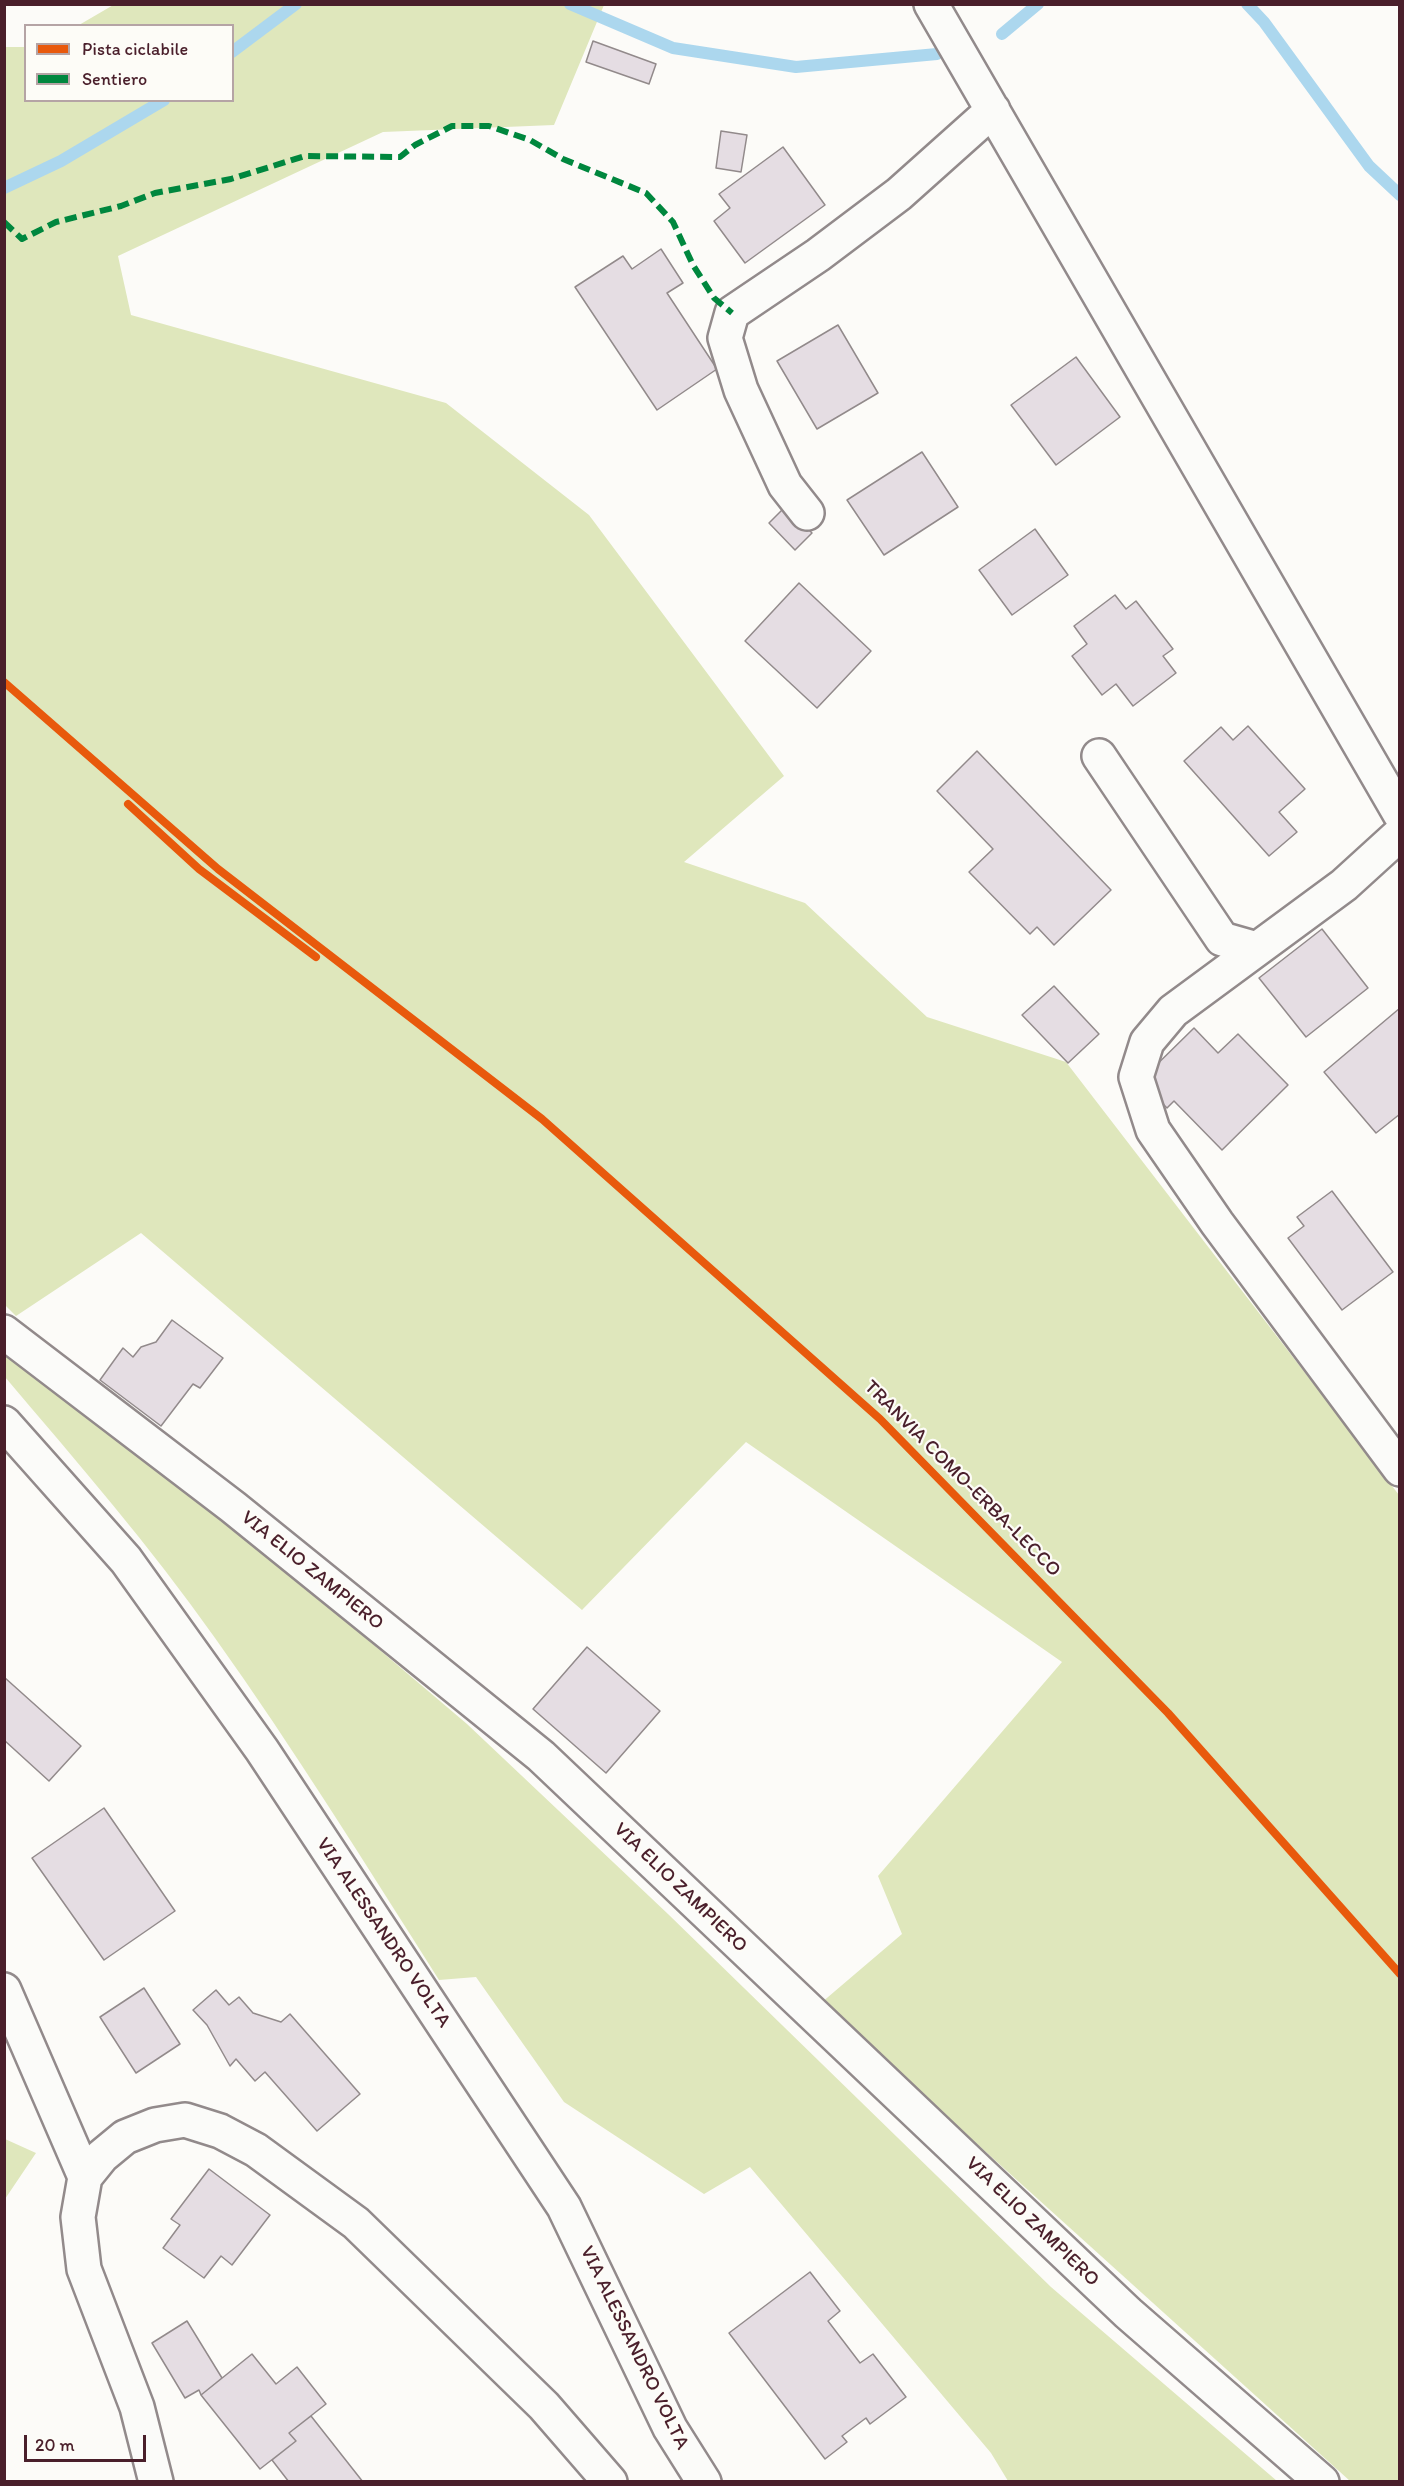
<!DOCTYPE html>
<html>
<head>
<meta charset="utf-8">
<style>
	body { margin:0 }
	#map { position:relative; width:1404px; height:2486px; overflow:hidden; background:#fcfbf8; font-family:Itim,sans-serif }
	canvas { display:block }
	.frame { position:absolute; inset:0; border:6px solid #4a1f2b; pointer-events:none }
	.legend { position:absolute; left:24px; top:24px; width:210px; height:78px; box-sizing:border-box; background:#fdfcf7; border:2px solid #b5a4a5; margin:0; padding:8px 10px; list-style:none; font-size:18px; color:#4a1f2b }
	.legend li { display:flex; align-items:center; gap:12px; height:30px }
	.legend b { width:30px; border:2px solid #b5a4a5 }
	.scale { position:absolute; left:24px; top:2435px; width:122px; height:27px; box-sizing:border-box; border:3px solid #4a1f2b; border-top:0; padding-left:8px; font-size:18px; line-height:21px; white-space:nowrap; color:#4a1f2b; -webkit-text-stroke:4px #fdfcf7; paint-order:stroke }
</style>
</head>
<body>
<div id="map">
<canvas width="1404" height="2486"></canvas>
<div class="frame"></div>
<ul class="legend">
<li><b style="height:8px;background:#e8590c"></b>Pista ciclabile</li>
<li><b style="height:8px;background:#00873e"></b>Sentiero</li>
</ul>
<div class="scale">20 m</div>
</div>
<script>
const ctx = document.querySelector('canvas').getContext('2d');
ctx.lineJoin = 'round';
function paint(path, color) { ctx.fillStyle = color; ctx.fill(path, 'evenodd'); }
function stroke(path, color, width, dash) { ctx.strokeStyle = color; ctx.lineWidth = width; ctx.lineCap = dash ? 'butt' : 'round'; ctx.setLineDash(dash || []); ctx.stroke(path); }
function label(font, color, halo, rows, align = 'center') {
  ctx.font = font + ' Itim,sans-serif'; ctx.lineWidth = 4.5; ctx.setLineDash([]); ctx.textBaseline = 'middle'; ctx.strokeStyle = halo; ctx.fillStyle = color; for (const [text, x, y, turn = 0] of rows) {
    ctx.save(); ctx.translate(x, y); ctx.rotate((+turn || 0) * Math.PI / 180); ctx.textAlign = isNaN(turn) ? turn : align; if (halo) ctx.strokeText(text, 0, 0); ctx.fillText(text, 0, 0); ctx.restore();
  }
}
const green = new Path2D(`
	M115,4L604,5L554,125L383,132L118,256L131,315L446,403L589,515L784,776L684,862L805,903L927,1017L1066,1062L1399,1495V2481H1350L821,2003L902,1934L878,1876L1062,1662L746,1442L582,1610L141,1233L16,1316L5,1305L4,47H25L26,100H232V26L79,25Z
	M4,1351L217,1512L467,1724L668,1914L1051,2287L1277,2481H1008L991,2453L750,2167L704,2194L564,2102L476,1977L439,1980C366,1865 294,1749 215,1638C151,1547 77,1462 5,1377Z
	M5,2139L36,2153L5,2199Z`);
const stream = new Path2D(`
	M570,4L673,48L796,67L937,54
	M1247,4L1264,22L1369,166L1400,195
	M1002,34L1038,4
	M232,52L296,4
	M4,188L61,161L164,100`);
const building = new Path2D(`
	M593,41L656,64L649,84L586,62Z
	M721,131L747,135L741,172L716,168Z
	M783,147L825,205L745,263L714,221L730,208L719,194Z
	M661,249L683,283L667,293L717,369L657,410L575,287L623,256L632,269Z
	M838,325L878,393L817,429L777,361Z
	M1076,357L1120,417L1056,465L1011,405Z
	M922,452L958,507L884,555L847,500Z
	M786,506L812,533L795,550L769,523Z
	M1035,529L1068,575L1012,615L979,570Z
	M799,583L871,651L817,708L745,641Z
	M1115,595L1126,609L1136,601L1173,649L1163,656L1176,673L1133,706L1116,684L1102,695L1072,656L1087,644L1074,626Z
	M1248,726L1305,789L1279,812L1297,832L1269,856L1184,761L1221,727L1233,740Z
	M977,751L1111,890L1054,945L1037,927L1030,934L969,872L993,849L937,791Z
	M1322,929L1368,988L1306,1037L1259,978Z
	M1054,986L1099,1034L1068,1063L1022,1015Z
	M1400,1008V1114L1376,1133L1324,1072Z
	M1194,1028L1218,1053L1238,1034L1288,1085L1222,1150L1174,1101L1167,1108L1140,1081Z
	M1332,1191L1393,1272L1342,1310L1288,1238L1304,1226L1297,1217Z
	M172,1320L223,1358L200,1388L193,1384L161,1426L100,1380L123,1348L133,1357L141,1347L156,1342Z
	M587,1647L660,1711L606,1773L533,1709Z
	M4,1677L81,1746L49,1781L4,1740Z
	M104,1808L175,1911L104,1960L32,1858Z
	M144,1988L180,2044L136,2073L100,2017Z
	M216,1990L229,2005L239,1997L253,2013L281,2022L290,2014L360,2094L317,2131L265,2072L255,2081L236,2059L230,2066L207,2025L193,2010Z
	M209,2169L270,2215L232,2265L221,2256L204,2278L163,2248L180,2225L171,2219Z
	M810,2272L840,2311L828,2321L860,2363L873,2354L906,2397L870,2424L866,2418L842,2436L847,2442L825,2459L729,2333Z
	M187,2321L222,2378L201,2395L199,2390L185,2398L152,2343Z
	M252,2354L276,2384L297,2367L326,2404L289,2433L296,2441L260,2469L201,2395Z
	M311,2416L363,2482H289L272,2460L296,2441L289,2433Z`);
const street = new Path2D(`
	M931,4L1400,814
	M807,513L785,485L741,390L725,338L732,313L818,255L899,194L993,110
	M1099,756L1222,939L1257,949
	M1400,834L1344,885L1173,1011L1147,1042L1136,1077L1153,1130L1217,1223L1400,1469
	M4,1423L126,1560L262,1750L564,2207L670,2428L704,2482
	M4,1990L85,2177
	M156,2482L137,2407L84,2269L78,2217L85,2177L102,2156L125,2137L155,2125L185,2120L220,2131L256,2150L356,2223L544,2406L610,2482`);
const secondary = new Path2D(`
	M4,1332L233,1507L541,1756L1128,2313L1322,2482`);
const quiet = new Path2D(`
	M4,222L22,239L56,222L121,206L155,193L231,179L305,156L400,157L415,145L452,126H489L530,140L563,159L646,193L673,222L693,265L714,298L732,313`);
const cycleway = new Path2D(`
	M4,682L218,869L542,1119L880,1419L1168,1713L1400,1974
	M128,804L199,869L316,957`);
const streetNames = [
	["TRANVIA COMO-ERBA-LECCO",962,1479,45],
	["VIA ELIO ZAMPIERO",312,1571,39],
	["VIA ELIO ZAMPIERO",680,1888,44],
	["VIA ALESSANDRO VOLTA",383,1933,56],
	["VIA ELIO ZAMPIERO",1032,2222,44],
	["VIA ALESSANDRO VOLTA",634,2348,64]
];
paint(green, '#dfe7bc');
stroke(stream, '#acd7ee', 12);
paint(building, '#e5dde3');
stroke(building, '#928a8b', 1.5);
stroke(street, '#928a8b', 38);
stroke(secondary, '#928a8b', 38);
stroke(street, '#fbfbf9', 33);
stroke(secondary, '#fbfbf9', 33);
stroke(quiet, '#00873e', 6, [12, 6]);
stroke(cycleway, '#e8590c', 8);
label('20px', '#4a1f2b', '#fdfcf7', streetNames);
</script>
</body>
</html>
